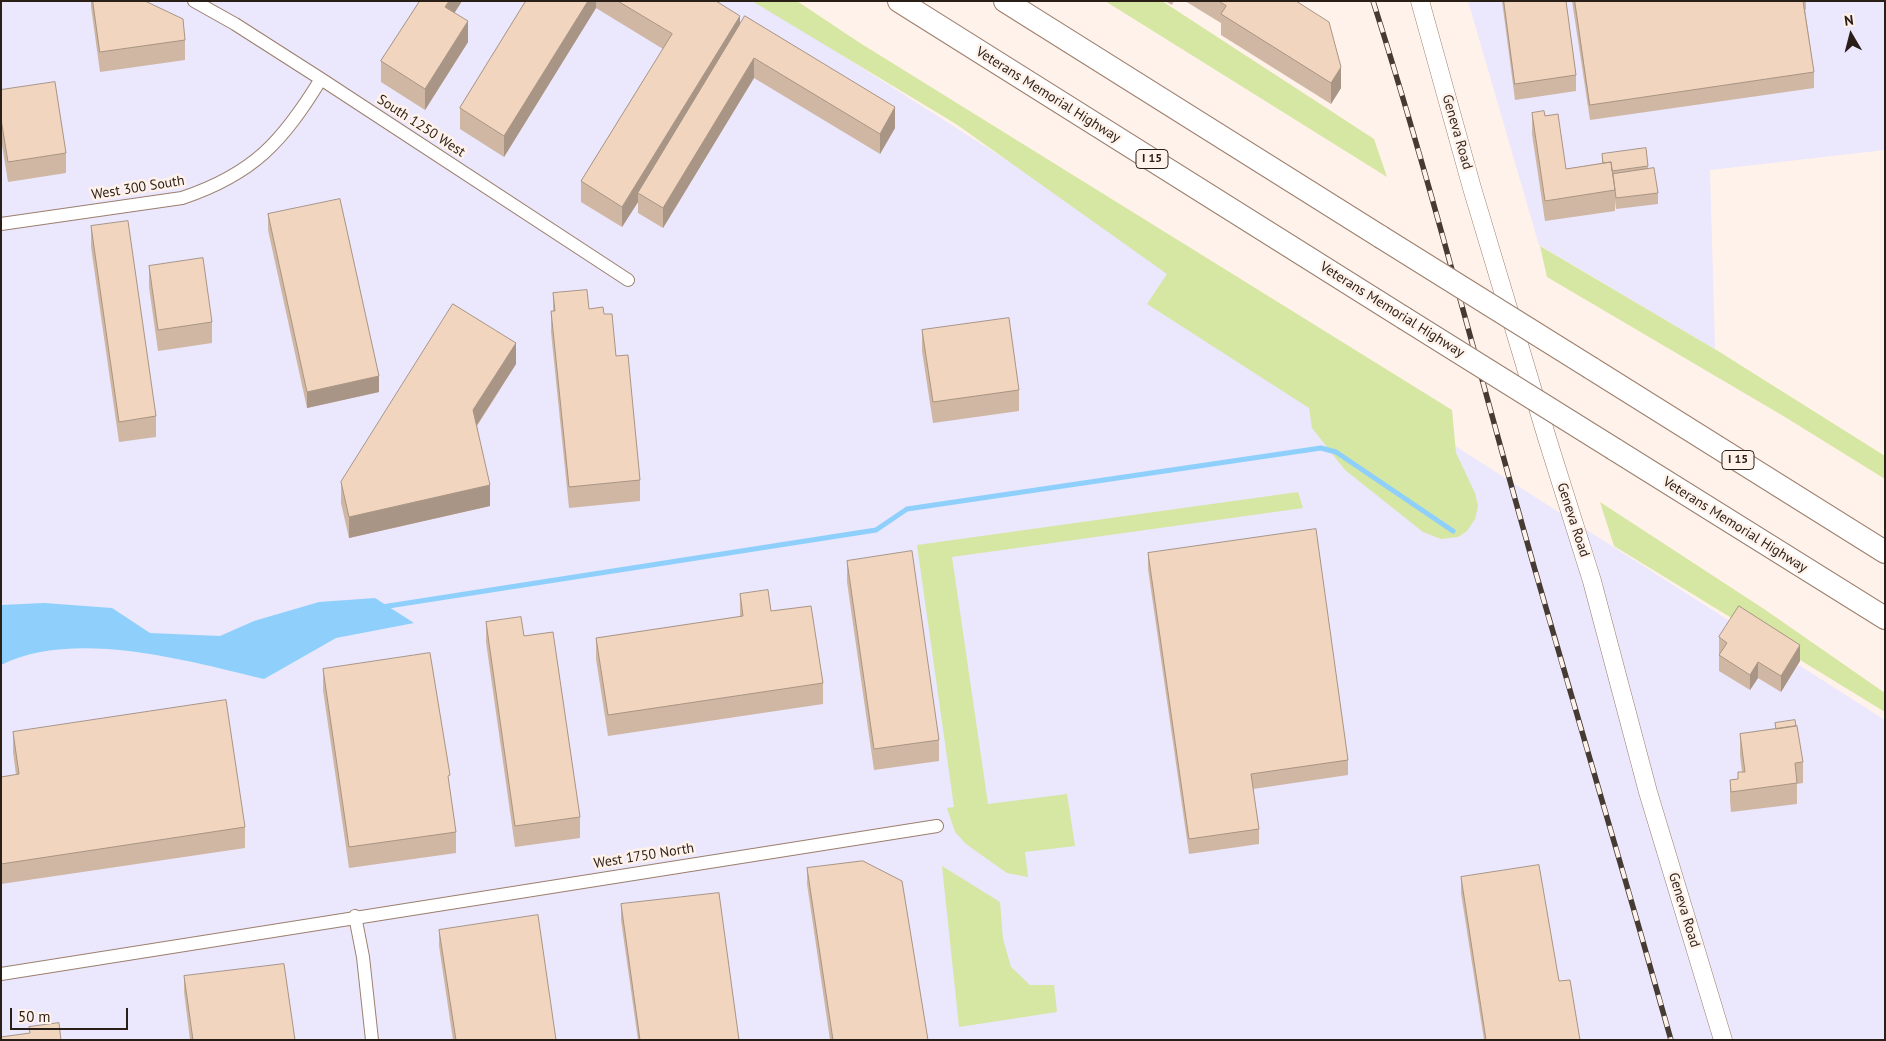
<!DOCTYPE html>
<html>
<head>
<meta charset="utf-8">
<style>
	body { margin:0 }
	#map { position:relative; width:1886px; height:1041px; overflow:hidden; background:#fff2ea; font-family:"PT Sans",sans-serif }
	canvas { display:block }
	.frame { position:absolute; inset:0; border:2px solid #2a1f17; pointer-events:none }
	.north { position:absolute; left:1826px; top:10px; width:50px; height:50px; -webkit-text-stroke:4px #fff2ea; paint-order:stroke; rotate:352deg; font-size:14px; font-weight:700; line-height:20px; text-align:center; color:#2a1f17 }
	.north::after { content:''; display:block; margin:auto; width:18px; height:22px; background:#2a1f17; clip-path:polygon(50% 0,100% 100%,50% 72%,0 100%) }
	.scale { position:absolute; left:10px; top:1008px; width:118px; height:22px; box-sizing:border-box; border:2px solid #2a1f17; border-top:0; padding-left:6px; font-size:15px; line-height:18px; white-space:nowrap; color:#2a1f17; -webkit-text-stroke:4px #fff2ea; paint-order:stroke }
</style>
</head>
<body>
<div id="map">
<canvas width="1886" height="1041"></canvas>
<div class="frame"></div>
<div class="north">N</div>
<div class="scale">50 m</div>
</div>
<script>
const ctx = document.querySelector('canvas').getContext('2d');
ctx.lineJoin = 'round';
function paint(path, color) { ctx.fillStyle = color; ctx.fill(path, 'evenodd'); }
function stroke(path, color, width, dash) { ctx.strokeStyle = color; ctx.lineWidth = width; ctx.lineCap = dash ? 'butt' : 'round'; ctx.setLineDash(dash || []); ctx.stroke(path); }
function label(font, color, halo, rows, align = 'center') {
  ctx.font = font + ' "PT Sans",sans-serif'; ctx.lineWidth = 5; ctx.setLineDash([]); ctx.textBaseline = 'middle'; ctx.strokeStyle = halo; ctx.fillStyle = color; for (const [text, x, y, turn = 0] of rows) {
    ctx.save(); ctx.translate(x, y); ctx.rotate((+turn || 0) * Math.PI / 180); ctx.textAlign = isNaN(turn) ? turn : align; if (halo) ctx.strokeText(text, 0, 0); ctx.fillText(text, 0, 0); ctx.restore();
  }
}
const industrial = new Path2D(`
	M1,1H757L1885,720V1040H1Z
	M1468,1H1885V150L1710,170L1715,349L1539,245Z`);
const green = new Path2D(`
	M752,1H797L860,43L1452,410L1456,453L1475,493L1478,506L1475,519L1467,531L1458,537L1441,539L1423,532L1345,470L1312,428L1309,408L1147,304L1167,274L956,124Z
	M1105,1H1162L1374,139L1387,177Z
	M1540,246L1718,351L1885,456V479L1785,417L1547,277Z
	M1298,492L1303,508L952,557L988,804L1067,794L1075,846L1025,852L1028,877L1007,873L966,844L955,832L947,808L954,807L917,545Z
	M1600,502L1764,609L1885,693V712L1614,546Z
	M942,866L1000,902L1003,939L1011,967L1030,985H1054L1057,1012L959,1027Z`);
const water = new Path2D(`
	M375,598L414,623L336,638L264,679C189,661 74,628 1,665V605L44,603L112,608L150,633L220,636L254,621L319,602Z`);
const stream = new Path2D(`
	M382,607L876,530L907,509L1321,448L1336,452L1453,531`);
const minor = new Path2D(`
	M194,1L235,24L321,79L628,280
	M1,224L182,198C254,174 283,141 321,79
	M355,916L363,957L372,1040
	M1,974L937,826`);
const secondary = new Path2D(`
	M1420,1L1472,188L1547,438L1592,581L1648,792L1723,1040`);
const motorway = new Path2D(`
	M899,1L1404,318
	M1005,1L1381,237
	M1591,368L1885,552
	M1614,449L1885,618`);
const rail = new Path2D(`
	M1373,1C1433,189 1481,381 1535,570C1580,727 1627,883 1671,1040`);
const motorwayBridge = new Path2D(`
	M1381,237L1591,368
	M1404,318L1614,449`);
const wall = new Path2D(`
	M91,1H145L185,40V60L100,72L91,7Z
	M420,1H462L454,13L468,42L425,110L381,82V61Z
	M526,1H716L740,25L895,128L880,154L754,78L663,228L638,213V202L622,227L581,202V181L663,49L596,8L504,157L460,129V108Z
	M1165,1H1174L1172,5Z
	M1185,1H1296L1341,88L1331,104L1221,35V23Z
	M1502,1H1566L1576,75V91L1515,100Z
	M1572,1H1806V10L1805,9L1814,72V88L1590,120Z
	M1,90L66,153V173L8,182L1,139Z
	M1532,113L1545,116L1566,169L1602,163V154L1648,166V169L1658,193V204L1616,209L1615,200V211L1545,221L1532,134Z
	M268,214L379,392L307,408L268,230Z
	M91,226L156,416V437L119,442L91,247Z
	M149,266L212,322V343L158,351L149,287Z
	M553,293L589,309L604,314L616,356L640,480V501L569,508L551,332V311H553Z
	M922,330L1019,390V411L933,423L922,351Z
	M516,364L477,426L490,506L349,538L341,503V482Z
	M1148,553L1348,760V775L1253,789L1259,829V844L1189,854L1148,569Z
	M847,561L939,740V761L874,770L847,582Z
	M740,594L771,611L823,683V704L608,736L596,659V638L740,617Z
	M486,622L524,636L580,817V838L515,847L486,642Z
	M1719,637L1800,661L1781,692L1758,678L1750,690L1719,671V655L1720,654L1719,653Z
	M323,669L456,832V853L349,868L323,690Z
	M1775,723L1803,762V783L1797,784V804L1731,812L1730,801V780L1738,779V772H1742L1740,755V734L1775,729Z
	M13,732L245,827V848L1,884V777L16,775L13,752Z
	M807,868L928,1040H830L807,884Z
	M1461,877L1559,981L1580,1040H1484L1461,893Z
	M621,904L739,1040H638L621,920Z
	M439,930L556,1040H453L439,946Z
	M184,976L295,1040H190L184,992Z`);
const shadedWall = new Path2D(`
	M449,1H462L445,28V7Z
	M588,1H596V8L504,157V136Z
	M740,16V37L638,193V202L622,227V207Z
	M468,21V42L425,110V89Z
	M754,58V78L663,228V208Z
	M1341,67V88L1331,104V83Z
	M895,107V128L880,154V134Z
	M516,343V364L473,431V410Z
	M379,376V392L307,408V392Z
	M490,485V506L349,538V517Z
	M1800,645V661L1781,692V676Z
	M1758,662V678L1750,690V675Z`);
const building = new Path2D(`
	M93,1H145L183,19L185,40L100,52Z
	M420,1H449L445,7L468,21L425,89L381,61Z
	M526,1H588L504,136L460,108Z
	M618,1H716L740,16L622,207L581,181L672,34Z
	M1219,1H1296L1329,22L1341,67L1331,83L1221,14L1226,6Z
	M1504,1H1566L1576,75L1515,84Z
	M1575,1H1803L1814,72L1590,105Z
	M745,16L895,107L880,134L754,58L663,208L638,193Z
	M55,82L66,153L8,162L1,119V90Z
	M1544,111L1545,116L1558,114L1566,169L1611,162L1615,190L1545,201L1532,113Z
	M1646,148L1648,166L1612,171L1611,162L1603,163L1602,154Z
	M1654,168L1658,193L1616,198L1613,174Z
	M340,199L379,376L307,392L268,214Z
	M128,221L156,416L119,422L91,226Z
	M203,258L212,322L158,330L149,266Z
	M587,290L589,309L603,307L604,314H612L616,356L628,355L640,480L569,487L551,311H555L553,293Z
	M453,304L516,343L473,410L490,485L349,517L341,482Z
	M1009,318L1019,390L933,402L922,330Z
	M1316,529L1348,760L1251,774L1259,829L1189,839L1148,553Z
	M912,551L939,740L874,749L847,561Z
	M768,590L771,611L811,606L823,683L608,715L596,638L743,616L740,594Z
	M1739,606L1800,645L1781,676L1758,662L1750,675L1719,655L1727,643L1719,637Z
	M521,617L524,636L553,632L580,817L515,826L486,622Z
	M430,653L450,775L448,776L456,832L349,847L323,669Z
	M226,700L245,827L1,864V777L19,774L13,732Z
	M1795,720L1796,726L1776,729L1775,723Z
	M1797,726L1803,762L1795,763L1797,783L1731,792L1730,780L1738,779V772H1745L1740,734Z
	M863,861L902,881L928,1040H833L807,868Z
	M1539,865L1559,981L1570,980L1580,1040H1486L1461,877Z
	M719,893L739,1040H640L621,904Z
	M538,915L556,1040H456L439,930Z
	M284,964L295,1040H193L184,976Z
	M59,1023L61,1040H1V1037L30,1033L29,1027Z`);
const shields = [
	[1152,159,32],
	[1738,460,32]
];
const shieldNames = [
	["I 15",1152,159],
	["I 15",1738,460]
];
const streetNames = [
	["Veterans Memorial Highway",1048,95,32],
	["South 1250 West",421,126,33],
	["Geneva Road",1457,132,74],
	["West 300 South",138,188,-9],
	["Veterans Memorial Highway",1392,310,32],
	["Geneva Road",1573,520,72],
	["Veterans Memorial Highway",1735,525,32],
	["West 1750 North",644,856,-9],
	["Geneva Road",1684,910,73]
];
paint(industrial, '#ebe7fd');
paint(green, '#d6e6a3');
paint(water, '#8ed0fb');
stroke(stream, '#8ed0fb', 5);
stroke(minor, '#9b7f6d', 14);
stroke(secondary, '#9b7f6d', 19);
stroke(motorway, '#9b7f6d', 24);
stroke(minor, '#fff', 12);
stroke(secondary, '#fff', 18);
stroke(motorway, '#fff', 22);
stroke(rail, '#463b33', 5.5);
stroke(rail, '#fff2ea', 4, [11]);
stroke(motorwayBridge, '#9b7f6d', 24, []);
stroke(motorwayBridge, '#fff', 22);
paint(wall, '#cfb7a3');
paint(shadedWall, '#a99585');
paint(building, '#f1d5be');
stroke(building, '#a99585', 1);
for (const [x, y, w] of shields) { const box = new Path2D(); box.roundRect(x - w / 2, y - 9.5, w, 19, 4); ctx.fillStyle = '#fff2ea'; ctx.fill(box); stroke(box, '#2a1f17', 1); }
label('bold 12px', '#2a1f17', null, shieldNames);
label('14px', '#2a1f17', '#fff2ea', streetNames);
</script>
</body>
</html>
